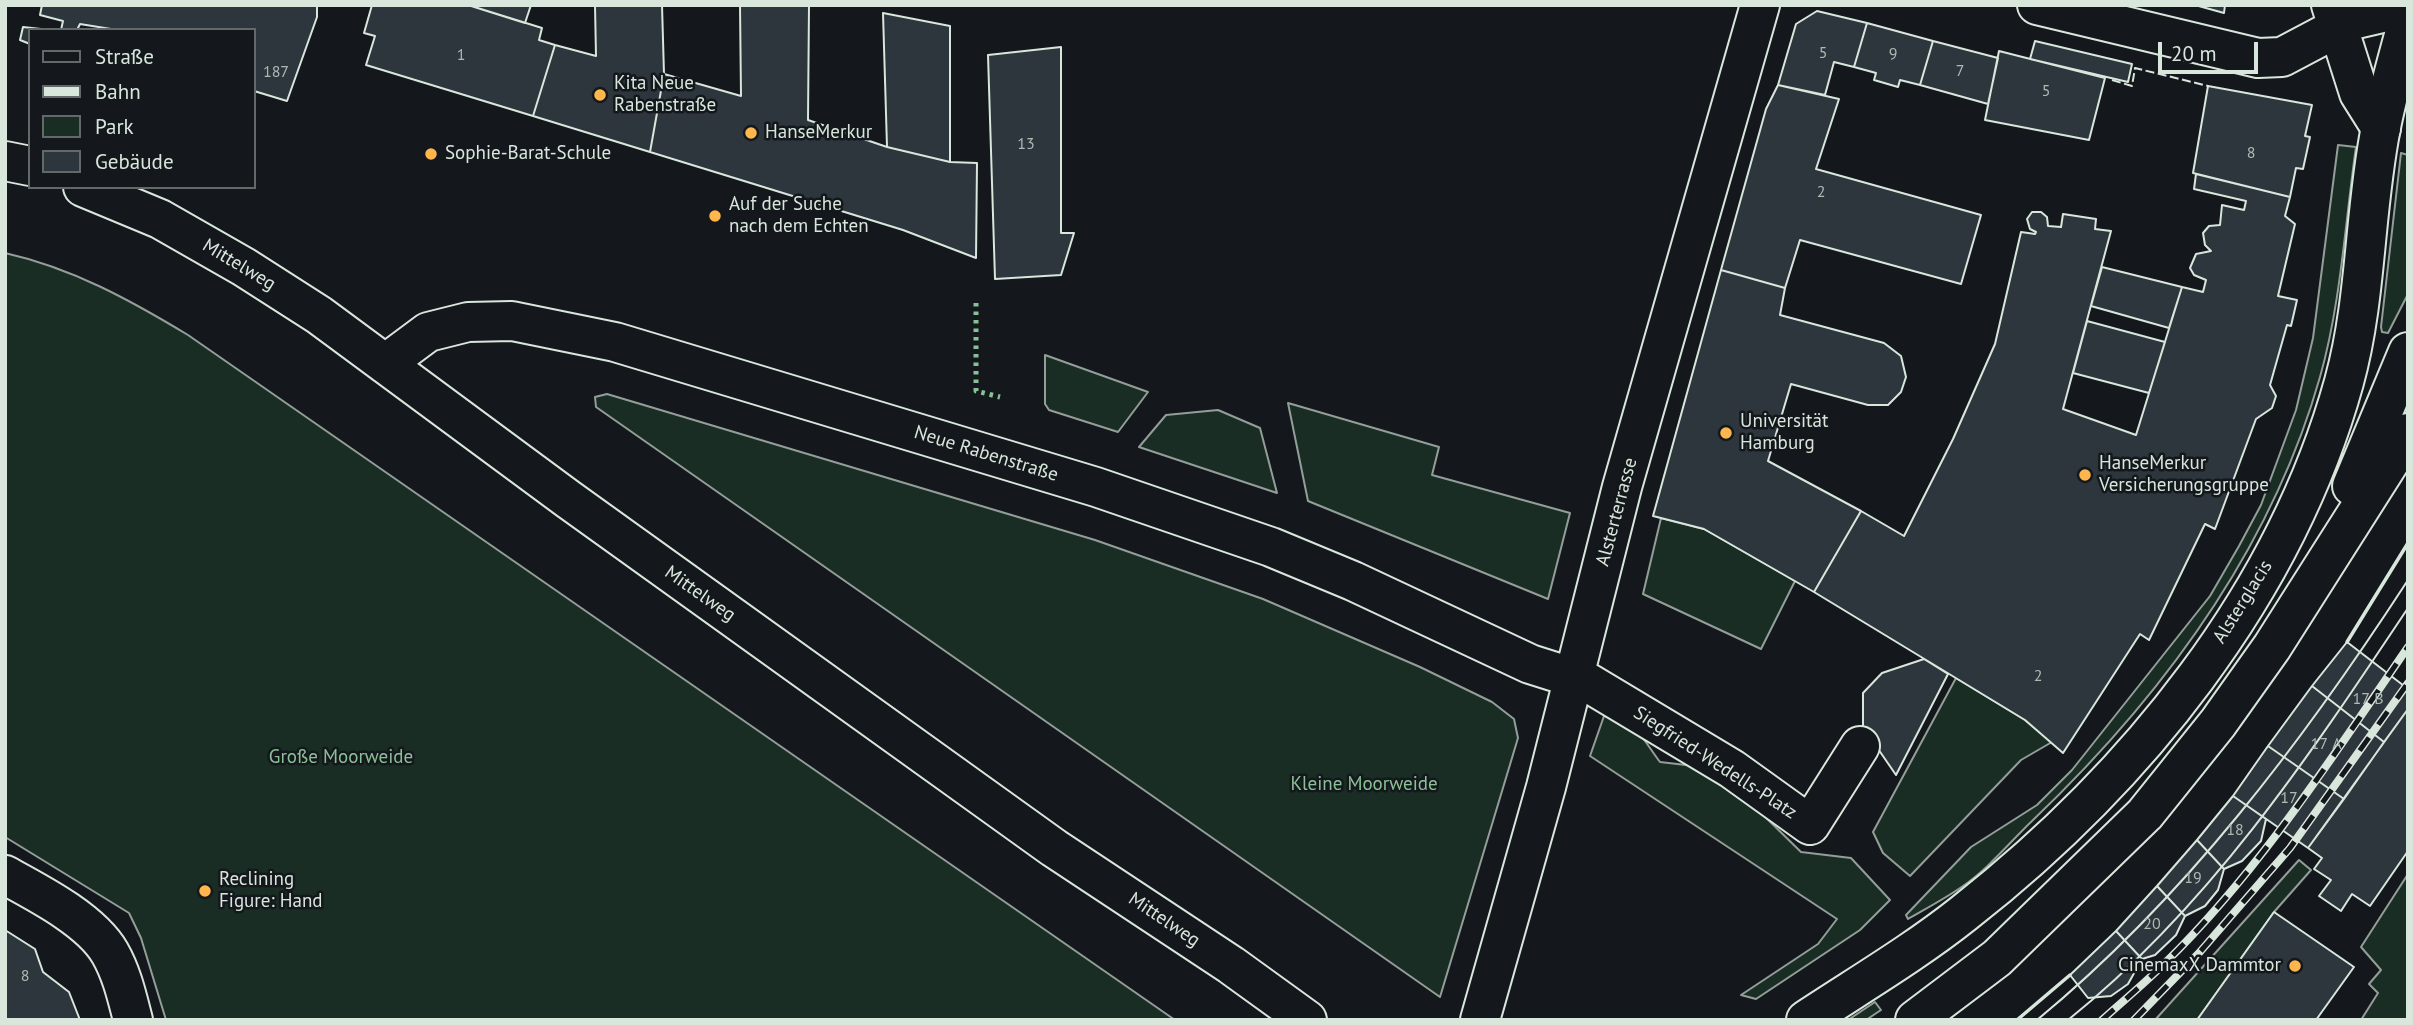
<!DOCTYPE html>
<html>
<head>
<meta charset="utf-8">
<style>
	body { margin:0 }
	#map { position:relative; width:2413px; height:1025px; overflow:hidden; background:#14181c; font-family:"PT Sans",sans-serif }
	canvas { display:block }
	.frame { position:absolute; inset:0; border:7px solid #d8e6dc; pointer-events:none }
	.legend { position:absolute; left:28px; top:28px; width:228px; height:161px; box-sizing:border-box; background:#14181c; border:2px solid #626a69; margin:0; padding:9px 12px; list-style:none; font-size:21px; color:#d8e6dc }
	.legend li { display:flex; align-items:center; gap:14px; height:35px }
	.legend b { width:35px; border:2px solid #626a69 }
	.scale { position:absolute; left:2158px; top:42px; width:100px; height:32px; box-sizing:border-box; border:4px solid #d8e6dc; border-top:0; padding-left:9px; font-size:21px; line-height:24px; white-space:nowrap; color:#d8e6dc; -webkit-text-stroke:5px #14181c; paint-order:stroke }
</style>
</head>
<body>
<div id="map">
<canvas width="2413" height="1025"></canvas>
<div class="frame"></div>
<ul class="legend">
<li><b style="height:9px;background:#14181c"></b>Straße</li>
<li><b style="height:9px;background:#d8e6dc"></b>Bahn</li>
<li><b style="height:19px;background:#1a2d24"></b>Park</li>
<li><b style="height:19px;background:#2c363c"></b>Gebäude</li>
</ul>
<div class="scale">20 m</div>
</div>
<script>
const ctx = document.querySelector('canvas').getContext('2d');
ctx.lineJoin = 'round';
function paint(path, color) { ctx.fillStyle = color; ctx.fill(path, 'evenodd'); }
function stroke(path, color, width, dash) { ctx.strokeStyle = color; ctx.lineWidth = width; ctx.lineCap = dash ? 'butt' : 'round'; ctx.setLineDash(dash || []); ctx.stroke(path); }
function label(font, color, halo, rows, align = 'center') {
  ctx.font = font + ' "PT Sans",sans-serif'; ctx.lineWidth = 5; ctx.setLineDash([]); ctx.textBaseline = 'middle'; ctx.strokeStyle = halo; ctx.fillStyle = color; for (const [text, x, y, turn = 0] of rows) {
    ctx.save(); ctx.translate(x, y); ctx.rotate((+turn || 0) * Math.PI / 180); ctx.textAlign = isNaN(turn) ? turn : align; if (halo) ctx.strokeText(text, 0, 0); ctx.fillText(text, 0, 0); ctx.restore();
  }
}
const green = new Path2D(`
	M2338,145L2356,147C2345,223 2341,303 2320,377C2271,550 2161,698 2032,821C2010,842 1988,869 1963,886C1946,898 1927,908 1908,919L1906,915L1971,847L2037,805L2072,770L2210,596L2239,546L2261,505L2296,410L2313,338Z
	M2401,153L2408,155V294L2388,333L2382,332L2381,327Z
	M5,253C72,268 130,300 188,335L1175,1020H166L141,938L129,913L5,837Z
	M1045,355L1148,392L1118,432L1049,410L1045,404Z
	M607,394L1095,540L1263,599L1420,667L1492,702L1514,719L1518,738L1440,997L596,407L595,397Z
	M1288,403L1439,447L1432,475L1570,513L1548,599L1308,501Z
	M1218,410L1260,428L1277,493L1139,447L1166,415Z
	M1661,518L1704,529L1795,581L1761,649L1643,594Z
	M1956,678L2025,720L2052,742L2021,760L1910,876L1883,853L1873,832Z
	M1604,716C1634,716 1643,740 1660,762L1703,767L1752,804L1801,852L1851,858L1890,900L1860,930L1756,999L1741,995L1818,944L1837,919L1590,756Z
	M2299,860L2311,870L2274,912L2197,1020H2155Z
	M2408,874V1020H2361L2378,993L2369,984L2381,970L2361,947Z
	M1875,1002L1881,1010L1866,1020H1848Z`);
const building = new Path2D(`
	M42,5H317V17L287,101L254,91V30H117L80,24L77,30H61L63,21L40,15Z
	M372,5H468L542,28L539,40L555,45L533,116L366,65L375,36L364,33Z
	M468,5H531L525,23Z
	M595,5H662L664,74L650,152L533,116L555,45L596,56Z
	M740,5H809L808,120L887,147L950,162L977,163L976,258L903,230L650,152L664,74L741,96Z
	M2195,5H2225L2224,13Z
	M1817,11L1867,23L1854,67L1834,62L1825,95L1778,85L1796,24Z
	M883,13L950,26V162L887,147Z
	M1867,23L1933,41L1920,85L1900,80L1898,87L1874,80L1876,73L1854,67Z
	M23,27L50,30H30V44L20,40Z
	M1933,41L1998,58L1988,104L1920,85Z
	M2035,41L2132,64L2128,82L2030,59Z
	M1061,47V233H1074L1061,275L995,279L988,55Z
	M1999,51L2105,78L2089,140L1985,120Z
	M1778,85L1839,99L1816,169L1981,215L1961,284L1800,240L1785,288L1721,270L1766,109Z
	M2208,86L2312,105L2305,136L2310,137L2303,169L2296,168L2290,197L2193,173Z
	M2196,174L2290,197L2285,216L2295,224L2278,296L2297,300L2291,326L2287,325L2270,385L2276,396L2272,408L2256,419L2215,529L2205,524L2149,640L2140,634L2063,753L2025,720L1814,592L1861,511L1904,536L1953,439L1995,344L2021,232L2035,234L2036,232L2030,229L2027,219L2032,212H2041L2047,217L2048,226L2061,227L2063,214L2096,219L2095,229L2111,231L2063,409L2136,435L2182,287L2203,292L2206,280L2194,275L2190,268L2196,254L2211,251L2205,245L2203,233L2209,226L2220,225L2222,205L2244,210L2246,201L2194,189Z
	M2102,267L2182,287L2169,328L2091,306Z
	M1721,270L1785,288L1780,315L1884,343L1901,356L1906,377L1901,392L1888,405H1868L1791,384L1768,461L1861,511L1814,592L1704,529L1653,516Z
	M2087,321L2165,342L2149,393L2073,373Z
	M2347,642L2408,689V709L2384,742L2312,686Z
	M1924,659L1948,674L1896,775L1863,727V693L1882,673Z
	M2312,686L2384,742L2344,799L2268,746Z
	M2408,709V851L2370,906L2352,894L2341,911L2319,896L2331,880L2314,869L2322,858L2308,848Z
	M2268,746L2344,799L2308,848L2233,796Z
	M2233,796L2266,819L2261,841L2242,861L2224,869L2197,840Z
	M2197,840L2224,869L2218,890L2205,906L2185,916L2157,886Z
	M2157,886L2185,916L2176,935L2155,955L2142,959L2116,931Z
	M2274,912L2354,967L2316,1020H2197Z
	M5,930L35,949L43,972L69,992L80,1020H5Z
	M2116,931L2142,959L2128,984L2111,996L2088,998L2070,975Z`);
const minor = new Path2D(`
	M2037,5L2258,58L2282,57L2352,20L2408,7
	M2331,5L2359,93L2381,128
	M5,161L30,166
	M83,187L160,219L244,267L319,315L568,499L1054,848L1231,965L1307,1020
	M385,364L428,332L468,322L512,321L615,342L1096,487L1271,547L1353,581L1530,664L1587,682L1732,769L1810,825L1860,746
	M5,875C38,893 91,920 110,953C122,974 127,997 133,1020
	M1480,1020L1546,787L1622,487L1760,5`);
const major = new Path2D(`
	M2352,486L2408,352
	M1806,1020C1859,985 1915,952 1964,913C2135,779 2285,595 2344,382C2367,299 2364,211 2381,127C2388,91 2399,55 2408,20
	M1915,1020L1997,958L2145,814L2218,723L2272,647L2408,433`);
const tram = new Path2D(`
	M2037,1020C2185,898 2304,740 2408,580
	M2068,1020C2209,907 2308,758 2408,608`);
const rail = new Path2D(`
	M2102,1020C2123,1001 2145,983 2165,963C2260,870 2333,756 2408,647
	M2134,1020L2199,953L2290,848L2408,683`);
const hedge = new Path2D(`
	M976,303V391L1000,397`);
const fence = new Path2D(`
	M2112,80L2132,86L2135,68L2208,86`);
const wall = new Path2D(`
	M2347,642L2408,543
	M2017,1020L2070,975`);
const markers = [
	[600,95,7,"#ffb74d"],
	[751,133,7,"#ffb74d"],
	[431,154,7,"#ffb74d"],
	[715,216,7,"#ffb74d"],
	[1726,433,7,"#ffb74d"],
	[2085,475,7,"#ffb74d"],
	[205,891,7,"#ffb74d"],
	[2295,966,7,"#ffb74d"]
];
const numberNames = [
	["5",1823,53],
	["9",1893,54],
	["1",461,55],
	["7",1960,71],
	["187",276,72],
	["5",2046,91],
	["13",1026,144],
	["8",2251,153],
	["2",1821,192],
	["2",2038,676],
	["17 B",2368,699],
	["17 A",2326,744],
	["17",2289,798],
	["18",2235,830],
	["19",2193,878],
	["20",2152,924],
	["8",25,976]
];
const poiNames = [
	["Kita Neue",614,84],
	["Rabenstraße",614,106],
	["HanseMerkur",765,133],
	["Sophie-Barat-Schule",445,154],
	["Auf der Suche",729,205],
	["nach dem Echten",729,227],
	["Universität",1740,422],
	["Hamburg",1740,444],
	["HanseMerkur",2099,464],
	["Versicherungsgruppe",2099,486],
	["Reclining",219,880],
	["Figure: Hand",219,902],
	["CinemaxX Dammtor",2281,966,"right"]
];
const streetNames = [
	["Mittelweg",239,265,31],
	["Neue Rabenstraße",986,454,17],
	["Alsterterrasse",1617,512,-75],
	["Mittelweg",700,594,35],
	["Alsterglacis",2243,602,-58],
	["Siegfried-Wedells-Platz",1715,763,33],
	["Mittelweg",1164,920,34]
];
const parkNames = [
	["Große Moorweide",341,758],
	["Kleine Moorweide",1364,785]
];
paint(green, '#1a2d24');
stroke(green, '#939e99', 2);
paint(building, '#2c363c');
stroke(building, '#d8e6dc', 2);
stroke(minor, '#d8e6dc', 42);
stroke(major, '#d8e6dc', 42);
stroke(minor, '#14181c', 38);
stroke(major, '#14181c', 38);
stroke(tram, '#d8e6dc', 2);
stroke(rail, '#d8e6dc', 8);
stroke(rail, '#14181c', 5, [16]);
stroke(hedge, '#8ac095', 5, [3.5, 5]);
stroke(fence, '#d8e6dc', 2, [9, 3.5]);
stroke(wall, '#d8e6dc', 3.5);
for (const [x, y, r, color] of markers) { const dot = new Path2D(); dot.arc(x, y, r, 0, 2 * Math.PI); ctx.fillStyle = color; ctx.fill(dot); stroke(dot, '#14181c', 2.5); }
label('16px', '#adbab4', null, numberNames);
label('19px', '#d8e6dc', '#14181c', poiNames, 'left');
label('19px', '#d8e6dc', '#14181c', streetNames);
label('19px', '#8ac095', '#14181c', parkNames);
</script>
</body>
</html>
